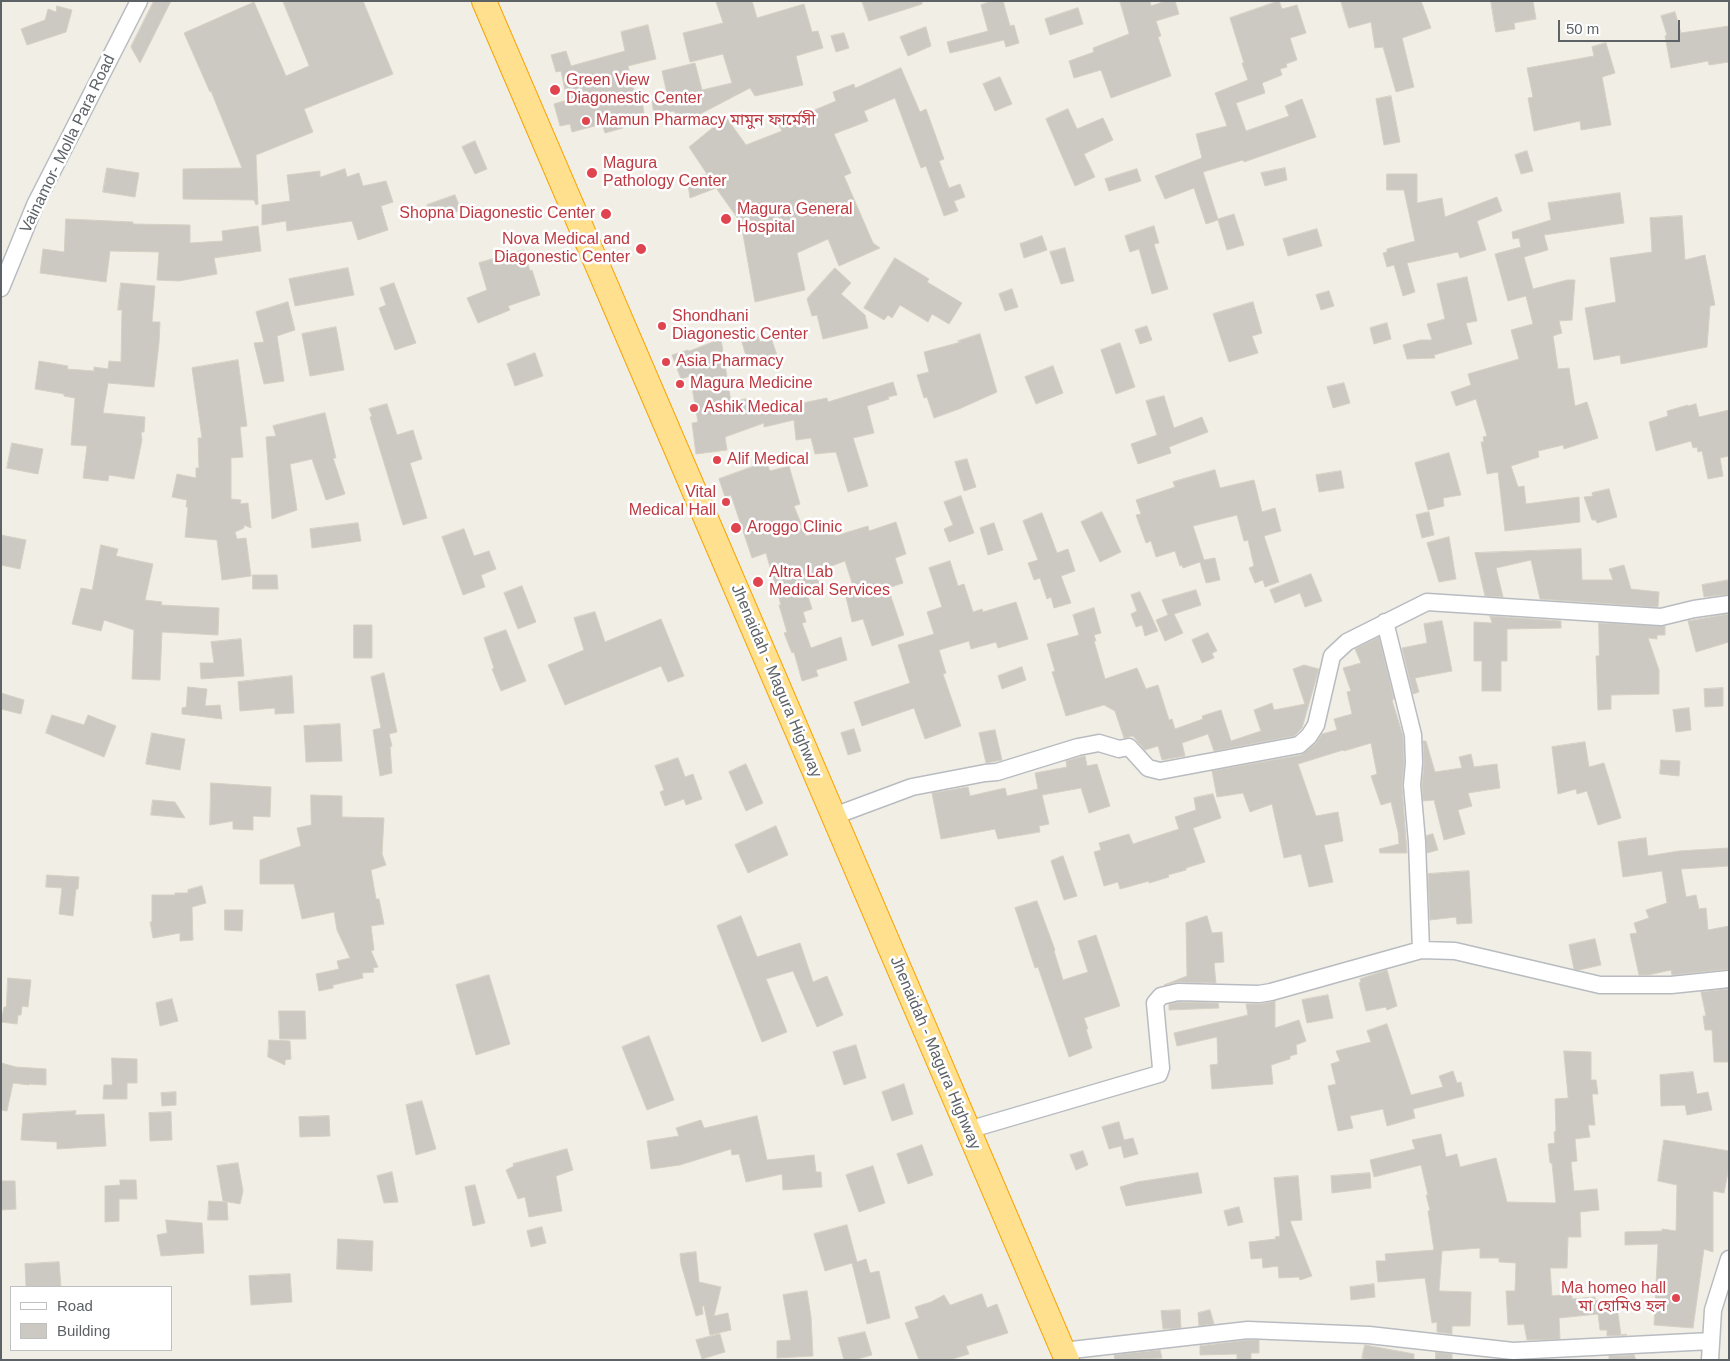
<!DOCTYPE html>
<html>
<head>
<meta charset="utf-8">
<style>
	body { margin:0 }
	#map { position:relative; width:1730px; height:1361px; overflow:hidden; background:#f1eee6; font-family:Arial,sans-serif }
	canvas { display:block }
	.frame { position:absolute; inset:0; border:2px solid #5d6267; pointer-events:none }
	.legend { position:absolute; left:10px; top:1286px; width:162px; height:65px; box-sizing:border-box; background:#fff; border:1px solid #bec0c2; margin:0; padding:6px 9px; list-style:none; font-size:15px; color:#5d6267 }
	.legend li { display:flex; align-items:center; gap:10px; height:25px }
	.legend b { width:25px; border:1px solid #bec0c2 }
	.scale { position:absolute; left:1558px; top:20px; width:122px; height:22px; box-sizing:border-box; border:2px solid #5d6267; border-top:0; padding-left:6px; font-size:15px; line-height:18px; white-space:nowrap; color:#5d6267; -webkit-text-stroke:4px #fff; paint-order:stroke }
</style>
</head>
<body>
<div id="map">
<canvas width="1730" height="1361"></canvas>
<div class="frame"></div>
<ul class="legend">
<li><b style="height:6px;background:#fff"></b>Road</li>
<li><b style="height:14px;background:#ccc9c3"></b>Building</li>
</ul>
<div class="scale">50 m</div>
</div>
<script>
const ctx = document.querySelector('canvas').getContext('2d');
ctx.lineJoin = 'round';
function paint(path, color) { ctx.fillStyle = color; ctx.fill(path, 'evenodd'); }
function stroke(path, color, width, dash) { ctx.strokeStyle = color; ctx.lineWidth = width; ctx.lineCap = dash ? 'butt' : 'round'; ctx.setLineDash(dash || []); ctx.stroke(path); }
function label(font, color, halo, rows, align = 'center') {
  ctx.font = font + ' Arial,"Noto Sans Bengali",sans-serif'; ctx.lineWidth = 5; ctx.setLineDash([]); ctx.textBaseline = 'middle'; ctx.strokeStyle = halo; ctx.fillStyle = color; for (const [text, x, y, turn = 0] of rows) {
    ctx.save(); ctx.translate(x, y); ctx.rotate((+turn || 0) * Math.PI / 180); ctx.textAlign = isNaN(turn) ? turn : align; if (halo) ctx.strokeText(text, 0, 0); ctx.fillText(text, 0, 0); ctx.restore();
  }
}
const building = new Path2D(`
	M154,1H171L140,63L131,47Z
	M283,1H363L393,74L304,109L313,132L256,155L258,204L256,205L254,200L183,199V169L242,168L211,91L210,92L184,33L254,2L286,76L309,66Z
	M716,1H752L757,18L804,4L812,32L818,31L823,48L796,56L803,85L755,96L750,88L681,124L674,111L654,115L652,101L668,98L662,71L695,63L702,90L732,83L723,54L690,62L683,33L723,23Z
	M862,1H922V4L869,21Z
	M992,1H1003L1010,26L1014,25L1019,43L1006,47L1004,40L950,53L947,42L988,31L981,5Z
	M1120,1H1150L1151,6L1166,1H1175L1179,14L1156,21L1161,36L1158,37L1171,76L1111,98L1101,70L1074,78L1069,61L1094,52L1093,48L1129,34Z
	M1279,1L1282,9L1297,5L1306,33L1290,38L1297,60L1286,64L1287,67L1280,69L1282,75L1262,83L1265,93L1236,103L1246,131L1289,116L1285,106L1302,99L1316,137L1244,162L1243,160L1203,172L1218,219L1234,214L1244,245L1227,250L1218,220L1206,224L1194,188L1165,199L1155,176L1202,158L1196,134L1227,126L1215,93L1248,80L1242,63H1244L1230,18Z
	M1341,1H1421L1431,28L1402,38L1414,87L1396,92L1383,47L1375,48L1371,22L1349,28Z
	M1491,1H1533L1536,19L1514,23L1515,29L1496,32Z
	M57,6L72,10L66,32L27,45L21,29L45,20L48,9L56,12Z
	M1078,8L1083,24L1050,35L1045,19Z
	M1675,12L1681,33L1729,26V62L1709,65L1708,61L1671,68L1665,36L1667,35L1661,16Z
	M648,25L656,59L628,66L634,90L640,89L644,113L619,117L623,128L605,133L602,124L572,132L570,124L560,126L554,104L567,100L561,71L556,72L551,55L566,51L571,66L625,51L621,32Z
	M926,27L931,46L908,56L900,37Z
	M844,33L849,48L836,52L831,36Z
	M1606,43L1615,73L1602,77L1611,125L1581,130L1580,121L1534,131L1528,98L1533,97L1527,68L1594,56L1592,47Z
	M901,68L920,112L926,109L944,159L939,161L949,188L960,184L965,197L954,201L958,211L944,216L926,166L921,168L895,98L864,111L868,121L834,134L851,173L844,176L873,243L880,248L839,266L828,239L797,253L805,290L755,302L741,223L716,188L690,198L687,178L707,174L689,147L726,117L746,145L782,131L779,125L836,101L833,92L854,84L855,88Z
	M1000,77L1012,104L995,111L983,84Z
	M1391,96L1400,142L1384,145L1376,99Z
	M1068,109L1077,129L1103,118L1113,140L1084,154L1095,177L1075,186L1046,119Z
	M475,141L487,169L475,174L462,147Z
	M1527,151L1533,171L1521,174L1515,155Z
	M107,168L139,173L135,197L103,192Z
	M1285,168L1287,180L1265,186L1261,173Z
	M345,169L347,177L359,173L363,186L386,181L393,202L381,206L388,230L358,240L352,221L287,231L286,221L262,225V205L290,201L287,175L320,171V177Z
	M1137,169L1141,181L1109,191L1105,179Z
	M1387,174H1417V203L1442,198L1445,217L1497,197L1502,211L1477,221L1486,250L1460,258L1458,252L1407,263L1415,292L1403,296L1394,265L1387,267L1383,253L1387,252V249L1415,241L1404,190H1387Z
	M1620,193L1624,223L1544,235L1548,250L1524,257L1533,289L1567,280H1575L1572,320L1559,321L1562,333L1553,336L1558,369L1569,368L1575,406L1587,402L1598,438L1564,449L1563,445L1538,451L1539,457L1511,466L1518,487L1524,486L1526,504L1579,497L1580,522L1505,531L1498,472L1487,474L1481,442H1484L1483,437L1487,436L1476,399L1456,406L1451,392L1471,385L1468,374L1519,359L1511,330L1533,324L1526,296L1508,301L1495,254L1521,247L1519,238L1513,239L1512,232L1551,220L1548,203Z
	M455,195L461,210L433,220L427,205Z
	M1682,216L1685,260L1705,255L1715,305L1710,306L1707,347L1621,364L1620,355L1594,360L1585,308L1616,302L1610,258L1652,252L1650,218Z
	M66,219L133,222V224L190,225V243L223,241L222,231L258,226L261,251L214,258L217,274L179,281L157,280L159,252L110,251L106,282L40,273L43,249L64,252Z
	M1154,226L1159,243L1154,244L1168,289L1152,294L1139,249L1130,252L1125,236Z
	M1317,229L1322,246L1288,256L1283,239Z
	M1042,236L1047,250L1024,258L1020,244Z
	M1065,248L1074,281L1061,284L1050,252Z
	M524,250L530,271L532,270L540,295L508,306L510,310L478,323L467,298L487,290L479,263Z
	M895,258L929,279L927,282L962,303L949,324L932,314L928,322L900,305L892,318L888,315L884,320L864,308Z
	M348,268L354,295L295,306L289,279Z
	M835,268L851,283L841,294L865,315L868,328L823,339L817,315L812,316L807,299Z
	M1467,277L1477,321L1466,323L1472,344L1434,355L1435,358L1407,359L1403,345L1420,340H1432L1427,324L1445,319L1437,284Z
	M121,283L155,286L152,322H160L159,343L154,387L108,383L103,413L145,417L144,432H141L142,440L134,479L109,475L108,481L83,478L87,446L71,445L75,398L64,396V394L35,389L39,361L68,366L67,369L94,371V367L108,369L109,361L121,362L122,310H118Z
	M394,283L416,343L395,350L379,308L386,305L380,288Z
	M1012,289L1018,307L1005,311L999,294Z
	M1329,291L1334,306L1321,310L1316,295Z
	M288,302L295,330L277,336L284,381L264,384L254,343L264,342L256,312Z
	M1253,302L1262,333L1252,336L1258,353L1229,362L1213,314Z
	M1387,323L1391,339L1374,344L1370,328Z
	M1147,326L1152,340L1140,344L1135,330Z
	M336,327L344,370L310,376L302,334Z
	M756,330L760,342L771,338L777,355L748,363L740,335Z
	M980,334L997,392L959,409L934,418L927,397L924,398L917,375L929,372L924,352L961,342L958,341Z
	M721,339L731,402L750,398L754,413L827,398L828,402L893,382L897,395L888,397L889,399L867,406L874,433L853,438L868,486L848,492L836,452L815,454L811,438L796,440L794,420L764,427V423L725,437L727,450L696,454L692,423L698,422L690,376L681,379L672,355L688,350L689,351Z
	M1120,343L1135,387L1116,394L1101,350Z
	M535,353L543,376L515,386L507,364Z
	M238,360L247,426L240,427L243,457L231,458V499L241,500L240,504L248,503L251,528L244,525V528L235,532L237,539L246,538L251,576L222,580L217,540L185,537L188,507H186L187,500L172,497L177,474L196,478V468H199L198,438H202L192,368Z
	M1053,366L1063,393L1036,404L1025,377Z
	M1344,383L1350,403L1333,408L1327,387Z
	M1164,396L1174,428L1202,417L1208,432L1169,447L1171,453L1138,464L1131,444L1157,435L1146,401Z
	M387,404L397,435L413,430L422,459L410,463L427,518L403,525L370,417L372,416L369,409Z
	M1696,404L1699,417L1729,410V456L1720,458L1723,476L1708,479L1702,451L1698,452L1697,447L1693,448L1691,441L1656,451L1649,422L1668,416L1667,411L1688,405V406Z
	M325,413L336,458H333L345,494L326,500L312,459L290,464L297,510L272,519L266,437L276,436L273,426Z
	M12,443L43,449L38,474L7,468Z
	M1449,453L1461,495L1443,498L1444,506L1428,510L1415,463Z
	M967,459L976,487L964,491L955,462Z
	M766,462L770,471L789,466L800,504L794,506L806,536L832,528L835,536L868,526L869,531L896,522L906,554L895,558L903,583L888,588L904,635L872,646L863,619L852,622L844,589L853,586L845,561L815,572L822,592L808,596L812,609L803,612L806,622L802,623L811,648L841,637L847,660L816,670L818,676L802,681L794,652L792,653L784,633L787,632L779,605H781L766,553L752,558L731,495L725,497L719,479Z
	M1215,470L1220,488L1254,480L1262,512L1275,508L1281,531L1264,536L1279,582L1265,587L1263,580L1255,583L1249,568L1254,566L1248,540L1244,541L1237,515L1193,526L1204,560L1215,558L1220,580L1206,583L1200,562L1183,568L1182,565L1180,566L1175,551L1156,557L1151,541L1146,543L1136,515L1141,514L1136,500L1175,487L1173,482Z
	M1341,471L1344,488L1319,492L1316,475Z
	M1609,489L1617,517L1597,523L1596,520H1592L1584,497L1593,496L1592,493Z
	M961,496L974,533L949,542L944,529L953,525L944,502Z
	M1102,512L1121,552L1100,562L1081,522Z
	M1429,512L1434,535L1422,538L1416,515Z
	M1042,513L1057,553L1068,549L1075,571L1061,576L1071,603L1054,608L1051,597L1047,599L1040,578L1034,580L1028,563L1038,560L1023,521Z
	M358,523L361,541L312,548L310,529Z
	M994,523L1003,550L988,555L980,528Z
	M464,529L474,556L489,551L496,569L481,575L485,587L463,595L442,537Z
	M1,535L26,540L20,569L1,565Z
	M1449,537L1456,579L1439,582L1427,543Z
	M101,545L118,549L116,556L153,564L145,600L162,602L161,605L219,608L218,635L162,632L160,680L132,679L134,630L104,620L101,631L72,624L81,588L92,590Z
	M1581,549L1582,580H1613L1609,569L1624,565L1631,589L1659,592L1658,607L1540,599L1531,560L1496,568L1503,597L1485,596L1475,553Z
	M950,561L958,586L964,584L973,612L982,609L983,612L1016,602L1028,639L998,648L996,642L971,649L969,641L939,650L946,673L943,674L961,726L925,739L914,708L862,726L854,702L910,683L898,645L934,634L927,612L942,607L929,568Z
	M1311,574L1322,601L1305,607L1300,593L1275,603L1270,590Z
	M253,575H277L278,589H253Z
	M1729,580V594L1704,597L1702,585Z
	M522,586L536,622L518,629L504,593Z
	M1196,590L1201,605L1174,614L1183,633L1165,641L1156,620L1168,615L1162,600Z
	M1140,592L1158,631L1145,636L1142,625L1136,627L1131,614L1137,611L1131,595Z
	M1094,608L1101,633L1094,635L1096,641H1094L1105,679L1137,668L1146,689L1158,685L1169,720L1172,719L1175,729L1203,719L1202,716L1221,710L1231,741L1261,731L1254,710L1272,703L1274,710L1305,704L1293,669L1304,665L1319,669L1302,728L1294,736L1214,751L1208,734L1182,743L1185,756L1162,760L1158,746L1145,750L1133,736L1124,738L1115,711L1104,705L1066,716L1052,672L1055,671L1047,644L1079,635L1073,615Z
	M595,612L605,642L661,619L684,676L668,682L661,666L565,705L548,665L584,650L574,618Z
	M1729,614V642L1696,652L1688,621Z
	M1490,616L1561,621V628L1507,629V661H1501V691H1482V661H1474V622L1492,623Z
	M1442,621L1452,671L1415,678L1419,692L1413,694L1402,648L1427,643L1424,624Z
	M1599,623L1665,626V635H1657V639L1648,638L1659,670V694L1611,695V709L1598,710L1596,656H1599Z
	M354,625H372V658H354Z
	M506,630L526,681L501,691L492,669L494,668L484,638Z
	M1208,633L1217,651L1212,653L1214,658L1202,663L1192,640Z
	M1379,637L1394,699L1392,700L1403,736L1404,763L1402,786L1407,853H1380L1379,849L1399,844L1398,832L1391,802L1381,805L1371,776L1377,774L1371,743L1344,751L1343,750L1298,764L1316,816L1338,812L1343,841L1324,845L1333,882L1309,887L1301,854L1284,858L1272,804L1250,812L1243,793L1217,797L1212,771L1301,755L1316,743L1322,734L1337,730L1334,719L1352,714L1347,692L1351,691L1343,668L1361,663L1355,649Z
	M241,639L244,676L201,679L200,663H214L211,642Z
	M1022,667L1026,680L1002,689L998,676Z
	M384,673L397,732L389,734L392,746L390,747L392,773L380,776L373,730L381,728L371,677Z
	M292,676L294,713L275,714V708L240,711L238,682Z
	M188,687L207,689L205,706L220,705L222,719L182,714V708L186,707Z
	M1723,688V706L1705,707L1704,689Z
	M1,693L24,700L21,714L1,709Z
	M1689,708L1691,730L1676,732L1673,710Z
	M52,715L84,725L88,715L116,726L104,757L46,733Z
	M340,724L342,761L306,762L304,726Z
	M854,729L861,751L848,755L841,733Z
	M995,730L1002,760L986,763L979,733Z
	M152,733L185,739L180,770L146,764Z
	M1423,741H1426L1435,772L1462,768L1459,757L1471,754L1474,767L1497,764L1500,788L1468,793L1472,806L1458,810L1465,834L1444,840L1434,800L1423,801L1422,785L1424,763Z
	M1585,742L1589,767L1604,763L1621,818L1598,825L1587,791L1577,794L1576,789L1558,794L1552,747Z
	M1085,756L1087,766L1097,764L1110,806L1089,813L1081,788L1042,795L1049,824L1039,826L1040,832L998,839L995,829L941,839L932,793L968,787L970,796L1005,788L1007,796L1038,789L1035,773L1067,767L1066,761Z
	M678,758L685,777L693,774L702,799L686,805L684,799L665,806L660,792L664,790L655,766Z
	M1661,760L1680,761L1679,776L1660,774Z
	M746,764L763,803L746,811L729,772Z
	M211,783L271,787L270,817L253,816V830L233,829V821L210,825Z
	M1213,794L1221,818L1193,828L1205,862L1186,868V870L1168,875L1169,877L1149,883V881L1120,889L1118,882L1104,886L1094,852L1101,850L1099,843L1129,834L1133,844L1179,829L1175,817L1196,810L1194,798Z
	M311,795L342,796V817L384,818L382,854L386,865L371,870L376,899H379L384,924L371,926L374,950L371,951L378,967L373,968L374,972L362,973L363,978L333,985V988L319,991L316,974L339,969L337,961L350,958L337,930L334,912L302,919L294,884H260V860L301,846L297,828L311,825Z
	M153,800L175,802L185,818L151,815Z
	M776,826L788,855L748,873L735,845Z
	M1433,834L1438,850L1427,853L1426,836Z
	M1646,838L1648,856L1679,851L1728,848L1729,866L1681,869L1686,897L1696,895L1699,909L1706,908L1708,930L1729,926V969L1672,975L1671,970L1648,975H1639L1630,934L1637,933L1634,923L1649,918L1646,910L1667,903L1662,871L1623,877L1618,842Z
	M1063,856L1077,896L1064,900L1051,861Z
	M1469,871L1472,923L1457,924L1456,917L1430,920L1428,874Z
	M47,875L79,877L78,889H76L73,916L59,914L62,888L46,887Z
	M202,886L206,903L192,907L193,940L180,941V933L153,938L150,922H152V895H175V893H188V890Z
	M1037,901L1055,950L1054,951L1063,980L1088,972L1078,941L1096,935L1120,1006L1084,1018L1088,1029H1086L1092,1048L1069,1057L1038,967L1035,968L1015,908Z
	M225,910H243L242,931L225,930Z
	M741,916L757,957L800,943L813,982L827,976L843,1015L817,1027L793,971L766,979L787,1032L762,1042L717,926Z
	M1207,916L1212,933L1222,932L1224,962L1214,963L1216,983L1178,982L1164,985L1187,976L1186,923Z
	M1595,939L1601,965L1579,970L1574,969L1569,945Z
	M1387,970L1397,1006L1387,1010L1386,1007L1366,1011L1359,983L1361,982L1360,979Z
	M489,975L510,1044L476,1055L456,985Z
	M8,978L31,980L28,1007L22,1006L21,1015H18L17,1024L1,1022L4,1007H6Z
	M1729,989V1062H1714L1712,1030H1705L1703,1016H1706L1701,992Z
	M1328,995L1333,1018L1307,1023L1302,1000Z
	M172,999L178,1021L160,1026L156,1003Z
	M1275,1001V1028L1299,1020L1306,1041L1296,1045L1297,1054L1290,1056V1059L1271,1065L1273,1084L1212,1089L1210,1065L1218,1064L1217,1037L1177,1046L1174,1033L1248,1015L1246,1004H1260Z
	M1179,1002L1218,1003L1219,1008L1169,1010V1004Z
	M279,1011H305L306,1039H280Z
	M1387,1024L1411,1095L1443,1087L1439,1076L1453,1071L1457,1083L1461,1082L1464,1096L1413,1109L1415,1118L1387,1126L1383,1109L1350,1116L1353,1128L1338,1131L1328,1086L1336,1084L1331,1064L1340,1061L1336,1051L1371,1042L1367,1031Z
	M649,1036L674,1100L647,1110L622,1047Z
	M269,1040L290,1041L291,1059L285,1060V1065L268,1057Z
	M856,1045L866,1078L844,1085L833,1052Z
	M1564,1051L1591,1052V1080H1596L1598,1094H1592L1595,1125H1588L1590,1137L1575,1139L1577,1161L1571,1162L1574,1191L1597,1189L1599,1210L1580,1212L1581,1237H1568L1567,1268H1550L1552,1296L1572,1294V1299L1595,1297V1301L1606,1299L1607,1307H1617L1621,1335L1626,1334L1627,1335L1607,1336V1330H1600L1598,1314L1559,1318L1560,1339L1527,1340L1524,1324L1508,1325L1506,1291H1515L1516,1263L1499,1262V1258H1480V1248L1442,1251L1439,1291L1471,1292L1470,1326H1452V1334L1437,1332V1322L1432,1323L1425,1278L1378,1282L1376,1261H1386L1385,1254L1434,1250L1428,1211L1430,1210L1426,1195H1428L1421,1165L1374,1177L1370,1160L1415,1149L1412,1140L1441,1134L1446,1157L1457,1154L1460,1167L1496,1158L1507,1202L1556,1203L1552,1163H1550L1548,1144L1555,1143L1554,1132L1556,1131L1555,1099L1568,1098Z
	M112,1058L137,1059V1083H127V1099H103L104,1085H112Z
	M1,1063L16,1067L46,1069V1085L29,1084V1085L13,1083L7,1111L1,1110Z
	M1693,1072L1697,1094L1708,1092L1712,1110L1687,1115L1685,1105L1661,1106L1660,1075Z
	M904,1084L913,1114L892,1121L882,1092Z
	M176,1092V1105L162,1106L161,1093Z
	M422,1101L436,1149L416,1155L406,1105Z
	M76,1111L75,1115L104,1114L106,1146L57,1149V1142L21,1140L23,1114Z
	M171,1112L172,1140L150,1141L149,1113Z
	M329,1116L330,1136L300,1137L299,1117Z
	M757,1116L767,1160L814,1155L816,1172H821L822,1187L783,1190L782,1174L746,1182L739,1154L732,1155L731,1149L680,1165L651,1169L647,1141L679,1136L676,1128L701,1120L704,1128Z
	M1119,1122L1124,1140L1133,1138L1138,1154L1124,1158L1121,1146L1109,1149L1102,1127Z
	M1664,1140L1729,1151V1167L1724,1193L1713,1191V1252L1704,1249L1693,1328L1654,1325L1658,1244L1625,1245V1232L1662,1231V1229L1676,1231L1677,1185L1658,1181Z
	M922,1145L933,1175L908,1184L897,1154Z
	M567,1149L573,1170L556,1176L562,1211L529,1217L525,1197L518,1199L506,1170L514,1166L513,1164Z
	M1083,1151L1088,1165L1076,1170L1070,1155Z
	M238,1163L243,1191L240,1204L223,1201L217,1166Z
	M873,1166L885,1203L859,1212L846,1175Z
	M392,1172L398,1202L384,1203L377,1176Z
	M1198,1173L1202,1193L1126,1206L1120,1187L1137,1182Z
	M1370,1173L1371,1188L1332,1193L1331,1176Z
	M1298,1176L1302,1220L1290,1221L1312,1276L1300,1280L1299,1277L1279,1278L1278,1266L1263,1268L1262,1258L1251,1259L1249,1242L1276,1239L1275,1237L1280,1236L1274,1178Z
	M120,1180H136L137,1199H119V1221L105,1222V1186L120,1185Z
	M1,1181H15L16,1209L1,1210Z
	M475,1185L485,1223L473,1226L465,1187Z
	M209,1201L227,1202L228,1220H208Z
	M1239,1207L1243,1222L1228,1226L1224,1211Z
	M166,1220L202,1223L204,1253L161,1256L157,1235L167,1233Z
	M847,1225L857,1262L866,1259L870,1273L879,1271L890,1318L867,1324L852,1263L825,1271L814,1234Z
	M542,1227L546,1243L531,1247L527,1231Z
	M338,1239L373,1241L372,1271L337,1269Z
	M696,1252L699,1282L721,1287L714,1316L728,1313L731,1330L710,1335L704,1306H702L703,1314L696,1316L681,1264L680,1254Z
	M59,1262L61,1287H26L25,1264Z
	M290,1274L292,1302L251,1305L249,1276Z
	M1374,1284L1375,1297L1351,1300L1350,1287Z
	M807,1291L811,1317L813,1356L777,1358V1341L791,1340L783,1295Z
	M982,1294L987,1308L997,1304L1008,1333L966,1346L969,1354L949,1360H919L905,1323L919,1318L915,1307L931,1302L944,1295L950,1305Z
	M1180,1310L1181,1328L1163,1329L1161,1311Z
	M1210,1310L1214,1324L1199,1326L1198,1313Z
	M865,1332L872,1355L854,1360H844L838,1338Z
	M720,1334L725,1352L702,1359L696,1340Z
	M1248,1340H1259V1353H1251V1360H1237V1354L1200,1355V1346Z
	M1365,1345L1414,1354V1360H1370L1362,1358Z
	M1160,1350L1162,1358L1115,1360L1114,1355Z
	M1436,1352L1452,1354V1360H1436Z
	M1634,1355L1636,1360H1609V1356Z`);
const minor = new Path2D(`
	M1,288L35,205L139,1
	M1385,622L1413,735L1414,763L1412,785L1417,842L1421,950
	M834,816L912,787L985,773L997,772L1078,747L1099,743L1119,749L1129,747L1148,768L1160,771L1299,745L1309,736L1316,725L1332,656L1347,642L1427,602L1661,617L1694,609L1729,604
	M968,1130L1159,1074L1161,1068L1155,1003L1161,996L1178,992L1259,994L1271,992L1421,950L1455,951L1600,985H1671L1729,979
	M1063,1351L1248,1330L1369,1335L1513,1351L1711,1341
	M1710,1360L1713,1310L1729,1259`);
const highway = new Path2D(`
	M484,1L1067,1360`);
const markers = [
	[555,90,6,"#e0444e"],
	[586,121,5,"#e0444e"],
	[592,173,6,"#e0444e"],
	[606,214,6,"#e0444e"],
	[726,219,6,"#e0444e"],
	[641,249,6,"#e0444e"],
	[662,326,5,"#e0444e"],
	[666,362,5,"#e0444e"],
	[680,384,5,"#e0444e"],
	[694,408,5,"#e0444e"],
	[717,460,5,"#e0444e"],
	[726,502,5,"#e0444e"],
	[736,528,6,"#e0444e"],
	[758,582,6,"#e0444e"],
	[1676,1298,5,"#e0444e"]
];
const healthNames = [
	["Green View",566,81],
	["Diagonestic Center",566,99],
	["Mamun Pharmacy মামুন ফার্মেসী",596,121],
	["Magura",603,164],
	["Pathology Center",603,182],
	["Magura General",737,210],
	["Hospital",737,228],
	["Shopna Diagonestic Center",595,214,"right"],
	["Nova Medical and",630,240,"right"],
	["Diagonestic Center",630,258,"right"],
	["Shondhani",672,317],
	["Diagonestic Center",672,335],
	["Asia Pharmacy",676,362],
	["Magura Medicine",690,384],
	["Ashik Medical",704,408],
	["Alif Medical",727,460],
	["Vital",716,493,"right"],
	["Medical Hall",716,511,"right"],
	["Aroggo Clinic",747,528],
	["Altra Lab",769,573],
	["Medical Services",769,591],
	["Ma homeo hall",1666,1289,"right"],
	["মা হোমিও হল",1666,1307,"right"]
];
const streetNames = [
	["Vainamor- Molla Para Road",68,144,-64],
	["Jhenaidah - Magura Highway",776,681,67],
	["Jhenaidah - Magura Highway",935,1053,67]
];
paint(building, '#ccc9c3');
stroke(building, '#d6d0c3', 1);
stroke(minor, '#b8bcc0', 19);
stroke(highway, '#f7a400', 26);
stroke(minor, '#fff', 16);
stroke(highway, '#ffe08f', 24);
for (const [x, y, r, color] of markers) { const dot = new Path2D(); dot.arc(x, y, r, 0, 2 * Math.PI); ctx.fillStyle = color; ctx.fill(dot); stroke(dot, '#fff', 2); }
label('16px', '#be3a42', '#fff', healthNames, 'left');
label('16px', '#5d6267', '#fff', streetNames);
</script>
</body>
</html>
